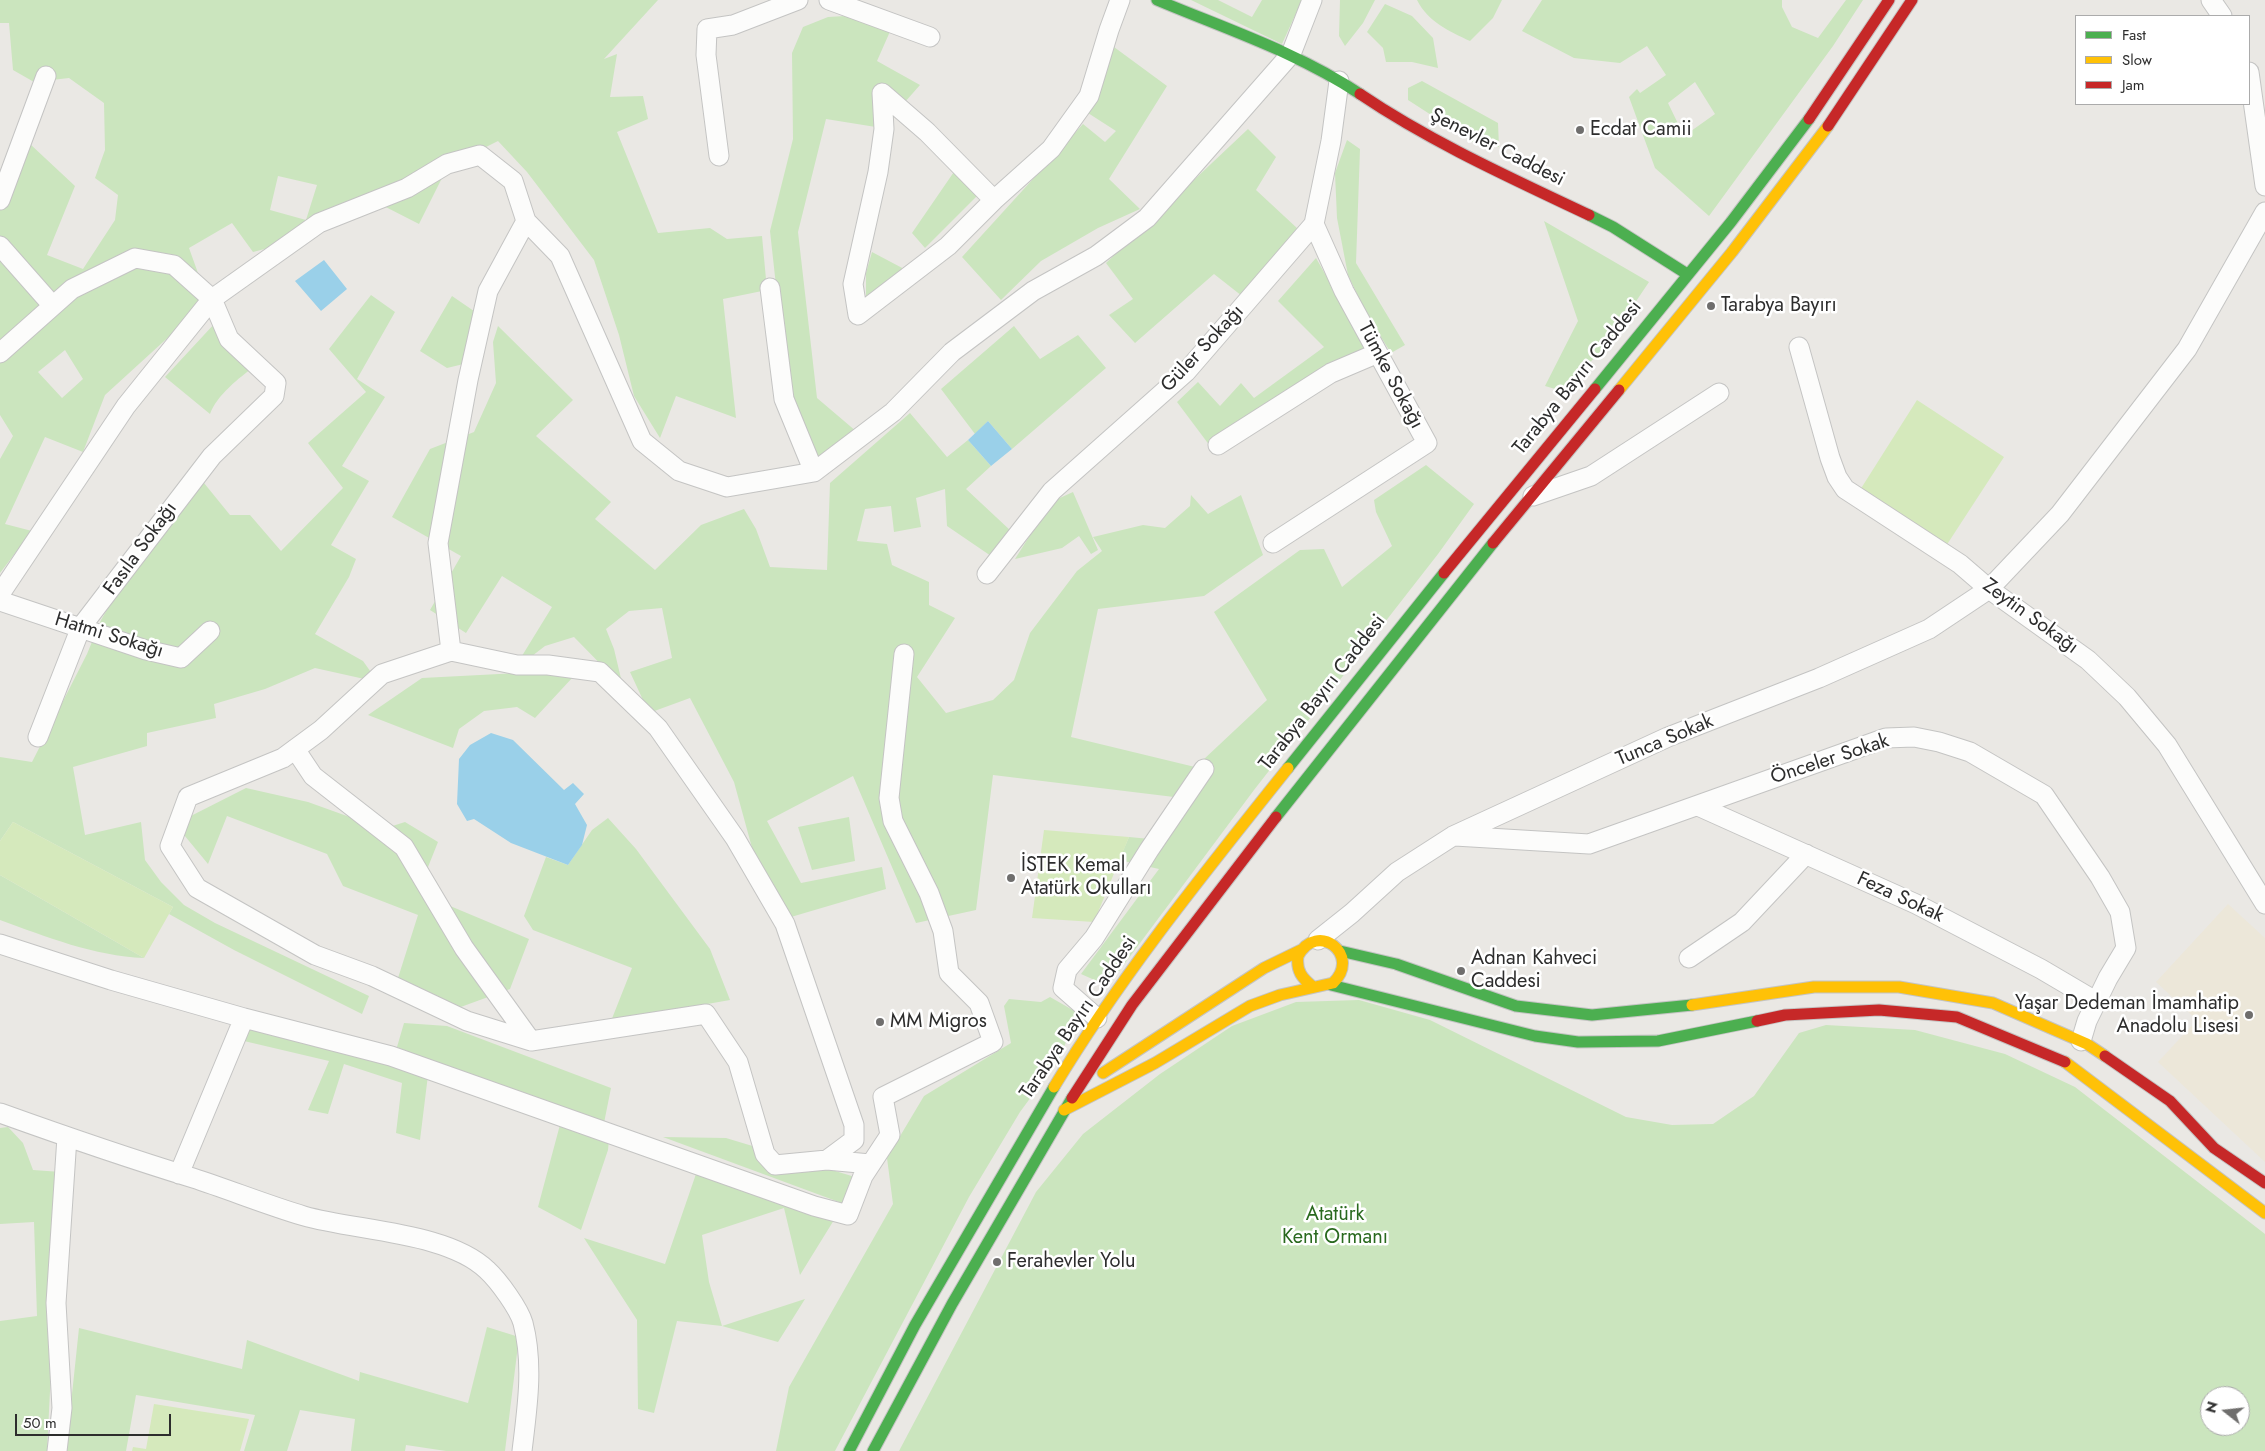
<!DOCTYPE html>
<html>
<head>
<meta charset="utf-8">
<style>
	body { margin:0 }
	#map { position:relative; width:2265px; height:1451px; overflow:hidden; background:#eae8e4; font-family:Jost,sans-serif }
	canvas { display:block }
	.legend { position:absolute; left:2075px; top:15px; width:175px; height:90px; box-sizing:border-box; background:#fff; border:1px solid #ababab; margin:0; padding:6px 9px; list-style:none; font-size:15px; color:#2d2d2d }
	.legend li { display:flex; align-items:center; gap:10px; height:25px }
	.legend b { width:25px; border:1px solid #ababab }
	.north { position:absolute; left:2200px; top:1386px; width:50px; height:50px; box-sizing:border-box; background:#fff; border:1px solid #ababab; border-radius:50%; rotate:286deg; font-size:14px; font-weight:700; line-height:20px; text-align:center; color:#2d2d2d }
	.north::after { content:''; display:block; margin:auto; width:18px; height:22px; background:#6f6e6d; clip-path:polygon(50% 0,100% 100%,50% 72%,0 100%) }
	.scale { position:absolute; left:15px; top:1414px; width:156px; height:22px; box-sizing:border-box; border:2px solid #2d2d2d; border-top:0; padding-left:6px; font-size:15px; line-height:18px; white-space:nowrap; color:#2d2d2d; -webkit-text-stroke:4px #fff; paint-order:stroke }
</style>
</head>
<body>
<div id="map">
<canvas width="2265" height="1451"></canvas>
<ul class="legend">
<li><b style="height:6px;background:#4caf50"></b>Fast</li>
<li><b style="height:6px;background:#ffc107"></b>Slow</li>
<li><b style="height:6px;background:#c62828"></b>Jam</li>
</ul>
<div class="north">N</div>
<div class="scale">50 m</div>
</div>
<script>
const ctx = document.querySelector('canvas').getContext('2d');
ctx.lineJoin = 'round';
function paint(path, color) { ctx.fillStyle = color; ctx.fill(path, 'evenodd'); }
function stroke(path, color, width, dash) { ctx.strokeStyle = color; ctx.lineWidth = width; ctx.lineCap = dash ? 'butt' : 'round'; ctx.setLineDash(dash || []); ctx.stroke(path); }
function label(font, color, halo, rows, align = 'center') {
  ctx.font = font + ' Jost,sans-serif'; ctx.lineWidth = 5; ctx.setLineDash([]); ctx.textBaseline = 'middle'; ctx.strokeStyle = halo; ctx.fillStyle = color; for (const [text, x, y, turn = 0] of rows) {
    ctx.save(); ctx.translate(x, y); ctx.rotate((+turn || 0) * Math.PI / 180); ctx.textAlign = isNaN(turn) ? turn : align; if (halo) ctx.strokeText(text, 0, 0); ctx.fillText(text, 0, 0); ctx.restore();
  }
}
const education = new Path2D(`
	M2228,904L2265,938V1162L2158,1062L2197,1020L2156,982Z`);
const green = new Path2D(`
	M0,0H658L604,59L617,54L610,97L643,96L648,119L617,132L658,233L710,228L727,239L762,236L767,290L723,299L736,418L676,396L660,438L634,396L619,335L594,260L527,172L498,141L448,166L419,224L370,199L280,245L253,252L232,223L189,248L208,301L105,395L83,452L45,437L5,524L32,531L0,573V459L13,436L0,415V171L30,144L75,186L47,255L83,269L115,220L118,195L95,178L105,150L104,103L69,78L34,82L13,70L9,23H0ZM278,176L317,185L306,220L270,210ZM65,350L83,379L62,398L38,372Z
	M1191,0H1218L1252,17L1262,0H1302L1282,44Z
	M1340,0H1375L1363,23L1345,46L1339,36Z
	M1417,0H1502L1493,18L1470,41C1449,31 1428,22 1417,0Z
	M1542,0H1782V7L1792,27L1818,38L1846,0H1863L1833,46L1709,216L1655,168L1629,97L1637,89L1640,93L1666,75L1647,46L1620,63L1574,58L1522,31ZM1695,82L1715,114L1684,136L1668,103Z
	M1385,4L1412,16L1433,38L1438,68L1412,62H1386L1383,48L1367,32Z
	M862,15L892,27L877,61L920,85L882,128L826,119L798,232L817,398L857,432L811,467L788,395L770,231L793,139L792,53L803,27L828,17Z
	M1114,47L1167,86L1109,179L1140,209L1098,228L1041,261L1001,300L962,257L1083,124L1105,142L1116,131L1088,113Z
	M1422,81L1498,123L1499,147L1473,142L1408,100V88Z
	M1248,129L1276,157L1256,190L1298,229L1242,296L1214,274L1135,343L1109,315L1133,299L1106,263Z
	M1347,140L1360,149L1356,263L1405,345L1391,353L1367,315L1348,275L1337,218L1335,173Z
	M958,166L982,191L925,248L912,233Z
	M1544,221L1649,282L1606,346L1562,391L1545,386L1578,321Z
	M872,252L906,270L880,296L866,297V273Z
	M1316,258L1369,351L1210,446L1177,402L1198,382L1220,406L1241,383L1254,398L1324,347L1278,301Z
	M371,295L395,312L357,379L385,397L342,466L369,481L331,545L356,559L349,577L315,634L363,661L378,682L315,668L265,689L214,704L216,718L147,733V746L73,767L85,835L141,822L145,860L161,882L184,905L215,923L369,996L362,1014L234,950L169,914L173,907L13,822L0,841V757L32,762L87,654L101,620L125,579L168,517L204,483L230,515H250L281,551L343,488L308,443L366,392L329,349Z
	M452,296L487,320L476,361L447,368L420,351Z
	M216,322L255,366C239,378 217,395 210,414L165,377Z
	M498,326L573,400L536,436L611,502L595,519L655,570L701,525L744,509L756,529L770,567L827,570L830,483L910,413L947,457L968,440L991,466L966,489L1011,531L991,556L947,526L945,489L916,498L921,527L894,532L891,506L865,509L857,541L887,544L892,565L929,582V605L955,618L917,677L946,713L993,700L1014,680L1030,633L1077,571L1102,551L1093,537L1143,525L1165,528L1190,506L1191,495L1208,514L1241,495L1263,555L1204,596L1098,609L1071,737L1195,767L1174,797L993,775L976,910L916,923L853,776L767,821L801,883L882,867L886,889L791,917L757,866L734,782L690,698L649,713L630,672L672,658L662,608L629,611L606,629L614,649L623,687L574,637L545,646L523,663L517,664L552,607L502,576L466,633L430,610L461,556L392,517L430,449L474,432L496,383L493,342Z
	M1014,326L1040,359L1078,335L1106,368L1012,449L988,421L975,434L941,389Z
	M1426,465L1474,504L1438,554L1254,790L1108,986L1081,974L1159,869L1119,860L1129,837L1161,840L1203,760L1267,700L1214,612L1300,550L1324,549L1342,587L1392,546L1376,512L1374,500Z
	M1073,492L1098,550L1091,554L1079,536L1062,548L1015,559L1051,502Z
	M538,672L573,677L535,718L517,707L484,711L459,729L453,748L368,715L422,678Z
	M246,788L308,802L383,829L405,822L438,842L424,877L437,882L431,898L529,939L510,989L458,1008L398,978L418,915L343,886L327,854L227,816L208,864L175,824Z
	M849,817L855,861L812,870L798,827Z
	M608,818L636,849L710,949L730,1000L611,1021L632,968L533,930L524,916L546,857L568,865L592,830Z
	M0,875L144,958C94,956 47,937 0,920Z
	M1050,997L1078,1013L1059,1059L1020,1112L969,1197L835,1451H776L789,1387L893,1204L887,1158L924,1096L1011,1043L1004,1006L1009,999L1041,1002Z
	M1359,1000L1430,1020L1626,1117L1672,1125L1713,1124L1754,1096L1799,1033L1826,1025L1915,1030L2005,1054L2075,1087L2265,1234V1451H899L1036,1192L1083,1134L1160,1074L1232,1026L1296,1002ZM2210,1396H2240V1426H2210Z
	M249,1023L428,1075L420,1140L396,1133L402,1083L344,1064L328,1114L308,1110L329,1061L244,1041Z
	M404,1023L447,1026L611,1088L604,1123L455,1071L397,1047Z
	M561,1121L609,1139L608,1150L581,1230L538,1207Z
	M8,1127L23,1143L33,1170L61,1172L47,1451H0V1321L37,1316L34,1222L0,1224V1128Z
	M663,1137L726,1138L855,1177L847,1205Z
	M697,1171L834,1220L800,1275L784,1208L702,1235L709,1282L722,1326L805,1299L778,1342L722,1326L677,1321L654,1413L638,1409L637,1320L584,1238L665,1264Z
	M487,1327L519,1337L505,1451H446L406,1445L405,1451H351L355,1419L300,1410L287,1451H244L255,1415L136,1395L126,1451H66L79,1328L242,1369L247,1340L359,1381L360,1372L468,1403Z`);
const pitch = new Path2D(`
	M1917,400L2004,457L1946,546L1860,490Z
	M13,822L173,907L144,958L0,875V841Z
	M1044,830L1129,837L1094,922L1032,918Z
	M154,1404L249,1419L240,1451H132L133,1447L146,1449Z`);
const water = new Path2D(`
	M324,260L347,289L321,311L295,281Z
	M988,421L1012,449L991,466L968,440Z
	M491,733L513,740L564,790L573,783L584,794L575,804L587,825L582,845L568,865L511,843L474,819L467,821L457,804L459,759L470,745Z`);
const street = new Path2D(`
	M829,0L930,37
	M2211,0L2222,16
	M2249,72L2265,186
	M882,93L927,132L994,200L948,246L858,315L853,284L878,172L884,129Z
	M719,156L706,55L707,29L733,25L798,0
	M0,200L46,76
	M994,200L1051,149L1089,96L1109,30L1120,0
	M526,221L560,256L642,441L679,471L727,487L814,472L893,412L952,352L1033,291L1096,256L1147,218L1291,54L1312,0
	M0,246L53,306
	M770,288L784,399L814,472
	M1799,347L1830,458L1837,477L1845,489L1960,564L1989,589L2088,660L2127,697L2167,745L2265,904
	M0,353L72,289L135,258L174,265L212,299L229,339L276,383L274,396L212,456L81,627L38,737
	M1218,445L1331,373L1378,353
	M1533,496L1591,476L1719,393
	M1273,543L1427,443L1344,291L1314,224
	M987,574L1052,491L1186,372L1314,224L1331,141L1339,81
	M0,594L126,406L212,299L319,223L407,188L447,164L480,155L513,181L526,221L488,291L468,380L438,543L451,651
	M0,601L146,650L181,658L210,631
	M451,651L517,665H548L600,672L658,728L735,838L785,924L854,1125V1140L827,1160L775,1165L765,1154L738,1062L706,1014L531,1041L467,1021L372,976L315,955L197,888L170,846L188,797L283,758L321,730L382,674Z
	M295,749L313,776L404,847L464,948L531,1041
	M1698,806L1916,904L2041,969L2097,1002
	M1455,836L1589,844L1886,738L1914,737L1939,742L1970,752L2044,795L2100,877L2120,912L2126,948L2108,978L2087,1021L2081,1041
	M1318,940L1352,913L1397,872L1453,836L1668,737L1819,678L1929,629L1989,589L2060,514L2187,349L2265,212
	M0,944L111,980L244,1018L391,1056L814,1206L848,1215L863,1176L890,1135L883,1097L993,1042L979,1003L949,973L943,931L929,893L893,821L889,798L904,654
	M1689,958L1742,922L1806,854
	M1097,1018L1063,988L1067,970L1094,938L1149,850L1204,769
	M0,1113C64,1136 128,1158 193,1178C230,1190 267,1205 304,1216C356,1231 448,1232 487,1270C499,1281 519,1309 523,1323C534,1365 527,1409 522,1451
	M827,1160L870,1164
	M179,1174L244,1018
	M57,1451L62,1408L56,1303L67,1137`);
const fast = new Path2D(`
	M1157,0C1226,29 1297,52 1360,94
	M1589,215L1613,227L1687,274
	M1595,389L1731,222L1809,119
	M1288,768L1444,573
	M1276,817L1493,543
	M1340,951L1396,964L1516,1006L1592,1015L1692,1005
	M1331,985L1535,1036L1578,1042L1658,1041L1757,1021
	M849,1451L915,1325L1054,1087
	M873,1451L952,1304L1072,1098`);
const slow = new Path2D(`
	M1619,390L1732,252L1828,126
	M1692,1005L1814,987H1899L1993,1003L2087,1044L2105,1056
	M2065,1062L2265,1213
	M1103,1073L1264,968L1301,950
	M1054,1087C1122,974 1206,871 1288,768
	M1064,1110L1155,1063L1250,1006L1280,995L1333,983C1362,955 1317,920 1298,956C1296,971 1302,978 1313,987`);
const jam = new Path2D(`
	M1360,94C1431,142 1511,178 1589,215
	M1809,119L1889,0
	M1828,126L1912,0
	M1493,543L1619,390
	M1444,573L1595,389
	M1757,1021L1785,1015L1879,1010L1957,1017L2065,1062
	M2105,1056L2170,1101L2214,1148L2265,1183
	M1072,1098L1132,1005L1276,817`);
const markers = [
	[1580,130,5,"#6f6e6d"],
	[1711,306,5,"#6f6e6d"],
	[1011,878,5,"#6f6e6d"],
	[1461,971,5,"#6f6e6d"],
	[2249,1015,5,"#6f6e6d"],
	[880,1022,5,"#6f6e6d"],
	[997,1262,5,"#6f6e6d"]
];
const poiNames = [
	["Ecdat Camii",1590,130],
	["Tarabya Bayırı",1721,306],
	["İSTEK Kemal",1021,866],
	["Atatürk Okulları",1021,889],
	["Adnan Kahveci",1471,959],
	["Caddesi",1471,982],
	["Yaşar Dedeman İmamhatip",2239,1004,"right"],
	["Anadolu Lisesi",2239,1027,"right"],
	["MM Migros",890,1022],
	["Ferahevler Yolu",1007,1262]
];
const streetNames = [
	["Şenevler Caddesi",1497,148,27],
	["Güler Sokağı",1203,349,-47],
	["Tümke Sokağı",1390,376,62],
	["Tarabya Bayırı Caddesi",1578,378,-51],
	["Fasıla Sokağı",141,549,-54],
	["Zeytin Sokağı",2030,617,36],
	["Hatmi Sokağı",109,636,17],
	["Tarabya Bayırı Caddesi",1323,693,-52],
	["Tunca Sokak",1665,741,-23],
	["Önceler Sokak",1830,760,-18],
	["Feza Sokak",1900,898,25],
	["Tarabya Bayırı Caddesi",1079,1018,-56]
];
const parkNames = [
	["Atatürk",1335,1215],
	["Kent Ormanı",1335,1238]
];
paint(education, '#ece7d9');
paint(green, '#cbe5be');
paint(pitch, '#d5e9bc');
paint(water, '#9ad0e9');
stroke(street, '#c4c4c3', 21);
stroke(fast, '#c4c4c3', 13);
stroke(slow, '#c4c4c3', 13);
stroke(jam, '#c4c4c3', 13);
stroke(street, '#fcfcfb', 19);
stroke(fast, '#4caf50', 11);
stroke(slow, '#ffc107', 11);
stroke(jam, '#c62828', 11);
for (const [x, y, r, color] of markers) { const dot = new Path2D(); dot.arc(x, y, r, 0, 2 * Math.PI); ctx.fillStyle = color; ctx.fill(dot); stroke(dot, '#fff', 2); }
label('20px', '#2d2d2d', '#fff', poiNames, 'left');
label('20px', '#2d2d2d', '#fff', streetNames);
label('20px', '#29691e', '#fff', parkNames);
</script>
</body>
</html>
